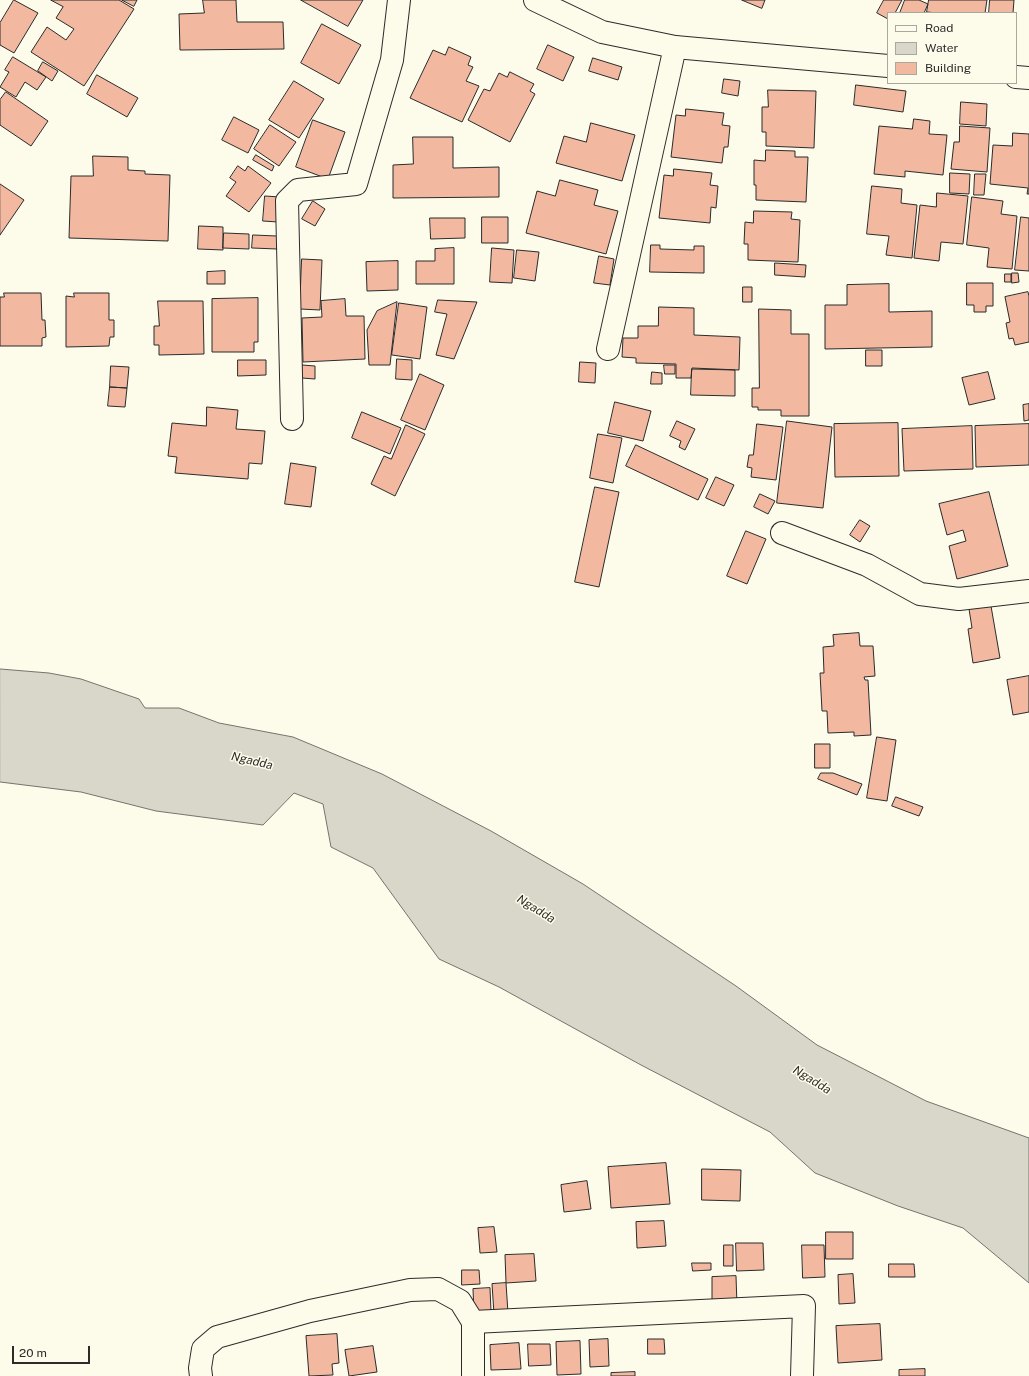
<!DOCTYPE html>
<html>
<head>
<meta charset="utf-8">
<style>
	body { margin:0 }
	#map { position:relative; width:1029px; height:1376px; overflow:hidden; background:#fdfbea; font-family:"Public Sans",sans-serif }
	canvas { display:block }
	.legend { position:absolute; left:887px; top:12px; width:130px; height:72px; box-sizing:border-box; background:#fdfbea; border:1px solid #a9a89e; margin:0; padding:5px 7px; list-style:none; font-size:12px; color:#2b2b2b }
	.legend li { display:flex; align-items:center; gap:8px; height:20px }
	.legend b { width:20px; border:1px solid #a9a89e }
	.scale { position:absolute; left:12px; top:1346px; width:78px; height:18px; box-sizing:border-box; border:2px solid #2b2b2b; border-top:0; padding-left:5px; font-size:12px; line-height:14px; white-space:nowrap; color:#2b2b2b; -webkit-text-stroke:3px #fdfbea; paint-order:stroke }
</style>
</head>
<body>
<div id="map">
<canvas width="1029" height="1376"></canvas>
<ul class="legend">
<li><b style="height:5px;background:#fdfbea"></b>Road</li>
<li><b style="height:11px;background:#d8d7c9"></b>Water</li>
<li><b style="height:11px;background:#f2b8a0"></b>Building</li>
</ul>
<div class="scale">20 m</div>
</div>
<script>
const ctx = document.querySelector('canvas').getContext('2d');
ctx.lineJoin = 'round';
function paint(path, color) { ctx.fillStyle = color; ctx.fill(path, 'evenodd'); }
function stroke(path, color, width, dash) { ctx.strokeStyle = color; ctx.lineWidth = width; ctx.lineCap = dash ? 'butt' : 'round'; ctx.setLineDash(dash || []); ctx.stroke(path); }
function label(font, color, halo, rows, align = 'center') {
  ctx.font = font + ' "Public Sans",sans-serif'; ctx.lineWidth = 3; ctx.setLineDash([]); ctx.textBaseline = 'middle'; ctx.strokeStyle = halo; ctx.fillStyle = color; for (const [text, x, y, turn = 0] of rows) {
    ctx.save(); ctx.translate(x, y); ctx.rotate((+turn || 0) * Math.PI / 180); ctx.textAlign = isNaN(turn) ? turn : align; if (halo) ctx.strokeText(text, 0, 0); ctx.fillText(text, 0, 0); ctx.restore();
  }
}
const water = new Path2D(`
	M0,669L49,673L81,679L139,699L145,708H179L219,723L293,737L382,774L491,831L583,884L736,986L817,1045L926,1101L1029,1138V1283L963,1228L898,1206L815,1173L770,1132L641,1065L499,987L439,959L373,868L331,847L323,804L294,793L263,825L156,811L81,792L0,782Z`);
const building = new Path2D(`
	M14,0L38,13L14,53L0,45V23Z
	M51,0H119L134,9L84,86L31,52L47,27L66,40L74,29L56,18L63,7Z
	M122,0H137L134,6Z
	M203,0H236L237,22H283L284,49L180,50L179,14L204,13Z
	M301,0H363L348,26Z
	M742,0H765L762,8Z
	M884,0H902L895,13H888V19L877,13Z
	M905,0H919L928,4L924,13H900Z
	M929,0H987L985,13H937L927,12Z
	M990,0H1014L1013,13H989Z
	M322,24L361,45L339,84L301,63Z
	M548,45L574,57L563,81L537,69Z
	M449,47L471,57L468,65L473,67L466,81L479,86L462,122L410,98L433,50L445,55Z
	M13,57L46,77L37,90L25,82L16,97L0,87L9,72L5,70Z
	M593,58L622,67L618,80L589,71Z
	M43,62L58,71L52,81L38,71Z
	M510,72L534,84L530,91L535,94L510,142L468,120L484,89L490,91L499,73L507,77Z
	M97,75L138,98L127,117L87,94Z
	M724,79L740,81L738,96L722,93Z
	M294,81L324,99L299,138L269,120Z
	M856,85L906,91L903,112L854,105Z
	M768,90L816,91L814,148L766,146V132H762V107H768Z
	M6,92L48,121L31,146L0,125V100Z
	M961,102L987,104L986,126L960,124Z
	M686,109L724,113L722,125L730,126L728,147H724L722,163L671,157L676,115L685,116Z
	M234,117L259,130L248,153L222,140Z
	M914,119L930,121L929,134L947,135L943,175L905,171V177L874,174L879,126L912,129Z
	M313,120L345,132L328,179L296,167Z
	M591,123L635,135L622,181L556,163L564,136L586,142Z
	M270,125L296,142L279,166L254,149Z
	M960,126L990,128L987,172L951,169L954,142H959Z
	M1013,133L1029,134V194H1027L1028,188L990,184L993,145L1012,146Z
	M413,137H453V168L499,167V197L393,198V165L413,164Z
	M766,150L795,151V157H808L806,202L756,200V185H754V160L765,161Z
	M256,155L274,166L272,171L253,160Z
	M93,156L128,157V170L145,171V174L170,175L168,241L69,238L71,176H93Z
	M238,166L245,171L248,166L271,183L249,212L226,196L236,182L230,178Z
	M674,169L712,173L710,185L718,186L716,208L711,207L710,223L659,218L664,175L673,176Z
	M950,173L970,174L969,194L950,193Z
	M975,174H986L984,195H974Z
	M560,180L598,190L594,205L618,211L606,254L526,233L537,191L555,196Z
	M0,184L24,200L0,235Z
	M872,186L902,189L901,203L917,205L912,258L886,255L889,236L867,234Z
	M937,193L968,196L963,244L941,242L939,261L914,258L920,205L936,207Z
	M265,196L280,197L278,222L263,221Z
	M972,197L1003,201L1001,214L1017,216L1012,269L987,267L989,248L967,245Z
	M313,201L325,209L315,226L302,219Z
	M754,211L792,212L791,219L800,220L798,262L748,260V244H744L745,222L753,223Z
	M482,217H508V243H482Z
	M1021,217L1029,218V271L1015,270Z
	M430,218H465V238L431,239Z
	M199,226L223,227V250L198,249Z
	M224,233L249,234V249L223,248Z
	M253,235L277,236V249L252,248Z
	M651,245H660V249L694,250V246H704V273L650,272Z
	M454,248V284H416V261H435V249Z
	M492,248L514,250L512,283L490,282Z
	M517,250L539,252L535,281L514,278Z
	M599,256L614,259L610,285L594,283Z
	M302,259L322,260L320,310L300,309Z
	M398,261V290L367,291L366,262Z
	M775,263L806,265L805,277L775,275Z
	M225,271V284H207V272Z
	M1012,273H1018L1019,282L1012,283Z
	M1005,274H1011V282H1005Z
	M967,283H993V306H986V312H974V305H967Z
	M889,284V312L932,311V347L825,349V305H847V285Z
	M743,287H752V302H743Z
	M1028,292L1029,296V342L1015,345L1013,338L1009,339L1006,323L1010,322L1005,297Z
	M4,293H41L42,320H45L46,337L42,338V346H0V297H4Z
	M74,293H109V320H114V337H110L109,346L66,347V296L74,297Z
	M258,298V342H254V352H212V299Z
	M345,299L346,316H364L365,359L303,362L302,318L322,317L321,301Z
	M438,300L477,302L454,359L436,355L447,314L435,312Z
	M158,301H203L204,354L159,355V345H154V326H159Z
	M397,302L390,365H369L367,330L377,311Z
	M399,303L427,307L420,359L392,355Z
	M659,307L694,308V335L740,337L739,370L692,368L691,378H676V364L636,363V358L622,357L623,338H638V326H658Z
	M759,309L791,310V334H809V416H781V410H758V407H752V388H759Z
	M866,350H882V366H866Z
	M397,359L412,360V380L396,379Z
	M238,360H266V375L238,376Z
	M580,362L596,363L595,383L579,382Z
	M302,365L315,366V379L302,378Z
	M664,365H675V374H665Z
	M111,366L129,367L127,388L110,387Z
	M692,369L735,370V396L691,395Z
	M652,372L662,373V384H651Z
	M988,372L995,399L969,405L962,378Z
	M420,374L444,385L425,430L401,420Z
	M110,387L127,388L125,407L108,406Z
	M615,402L651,411L643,441L608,433Z
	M1029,404V420L1024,421L1023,405Z
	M207,407L238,410L236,429L265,431L262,464L249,463L248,479L175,473L177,457L168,456L172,423L206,426Z
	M362,412L401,428L390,454L352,438Z
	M677,421L695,429L685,450L679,447L681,441L670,436Z
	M787,421L832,427L823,508L777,503Z
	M898,423L899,476L835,477L834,424Z
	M757,424L783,427L776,480L751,477L752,468L747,467L749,455H753Z
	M1029,424V465L976,467L975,426Z
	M406,425L425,434L395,496L371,484L384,456L391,459Z
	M972,426L973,469L904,471L902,429Z
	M598,434L622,438L613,483L590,478Z
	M636,445L708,479L698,500L626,466Z
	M291,463L316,467L311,507L285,504Z
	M716,477L734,485L724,506L706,498Z
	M595,487L619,492L599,587L575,582Z
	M989,492L1008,566L957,579L949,546L966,541L963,530L947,535L939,504Z
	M760,494L775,501L768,514L754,507Z
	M860,520L870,526L860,542L850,535Z
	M746,531L766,539L747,584L727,576Z
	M991,606L1000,658L973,663L968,629L972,628L969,609Z
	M859,633L860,646H873L875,676L864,677L865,680H868L871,735L854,736V732L828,733L827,711H822L820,673H824L823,647L834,646L833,635Z
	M1029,676V712L1013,715L1007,680Z
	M877,737L896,740L887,801L867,798Z
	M815,744H830V768H815Z
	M821,773H833L862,784L857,795L818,779Z
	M896,797L923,807L919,816L892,806Z
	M666,1163L670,1204L611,1208L608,1167Z
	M702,1169L741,1170L740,1201L702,1200Z
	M587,1181L591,1209L564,1212L561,1185Z
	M664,1221L666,1246L637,1248L636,1222Z
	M494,1227L497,1252L480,1253L478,1228Z
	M826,1232H853V1259H826Z
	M736,1243H763L764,1270L737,1271Z
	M724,1245H733V1266H724Z
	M802,1245H824L825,1277L803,1278Z
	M534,1254L536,1281L506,1283L505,1255Z
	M692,1263H711V1270L693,1271Z
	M889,1264H914L915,1277H889Z
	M462,1270H479L480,1284L462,1285Z
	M853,1274L855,1303L839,1304L838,1275Z
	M736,1276L737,1305H712V1277Z
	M506,1283L508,1313L494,1314L492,1284Z
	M490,1288L491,1311L474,1313L473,1289Z
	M880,1324L882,1360L838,1363L836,1326Z
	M337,1334L339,1363L332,1364L333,1375L309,1376L306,1336Z
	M608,1339L609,1366L590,1367L589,1340Z
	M648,1339H664L665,1354H648Z
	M580,1341L581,1374L557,1375L556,1342Z
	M519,1343L521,1369L491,1370L490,1345Z
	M528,1344H550L551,1365L529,1366Z
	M373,1346L377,1372L349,1376L345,1350Z
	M925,1369V1376H899V1370Z
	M635,1372V1376H611V1373Z`);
const minor = new Path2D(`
	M608,349L675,47
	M292,419L287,201L298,190L356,184L392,60L399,0
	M782,533L867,565L920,594L959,599L1029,591
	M201,1376L200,1368L203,1349L217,1337L310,1311L410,1290L438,1289L460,1301L473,1322
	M473,1376V1322L804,1306L802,1376`);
const tertiary = new Path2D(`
	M535,0L602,32L675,47L888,66
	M1016,77L1029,78`);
const waterNames = [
	["Ngadda",252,761,13],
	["Ngadda",536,909,32],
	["Ngadda",812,1080,32]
];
paint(water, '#d8d7c9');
stroke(water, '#74746e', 1);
paint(building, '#f2b8a0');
stroke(building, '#2b2b2b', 1);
stroke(minor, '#2b2b2b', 24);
stroke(tertiary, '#2b2b2b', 24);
stroke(minor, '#fdfbea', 22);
stroke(tertiary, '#fdfbea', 22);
label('italic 12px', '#2b2b2b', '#fdfbea', waterNames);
</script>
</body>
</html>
